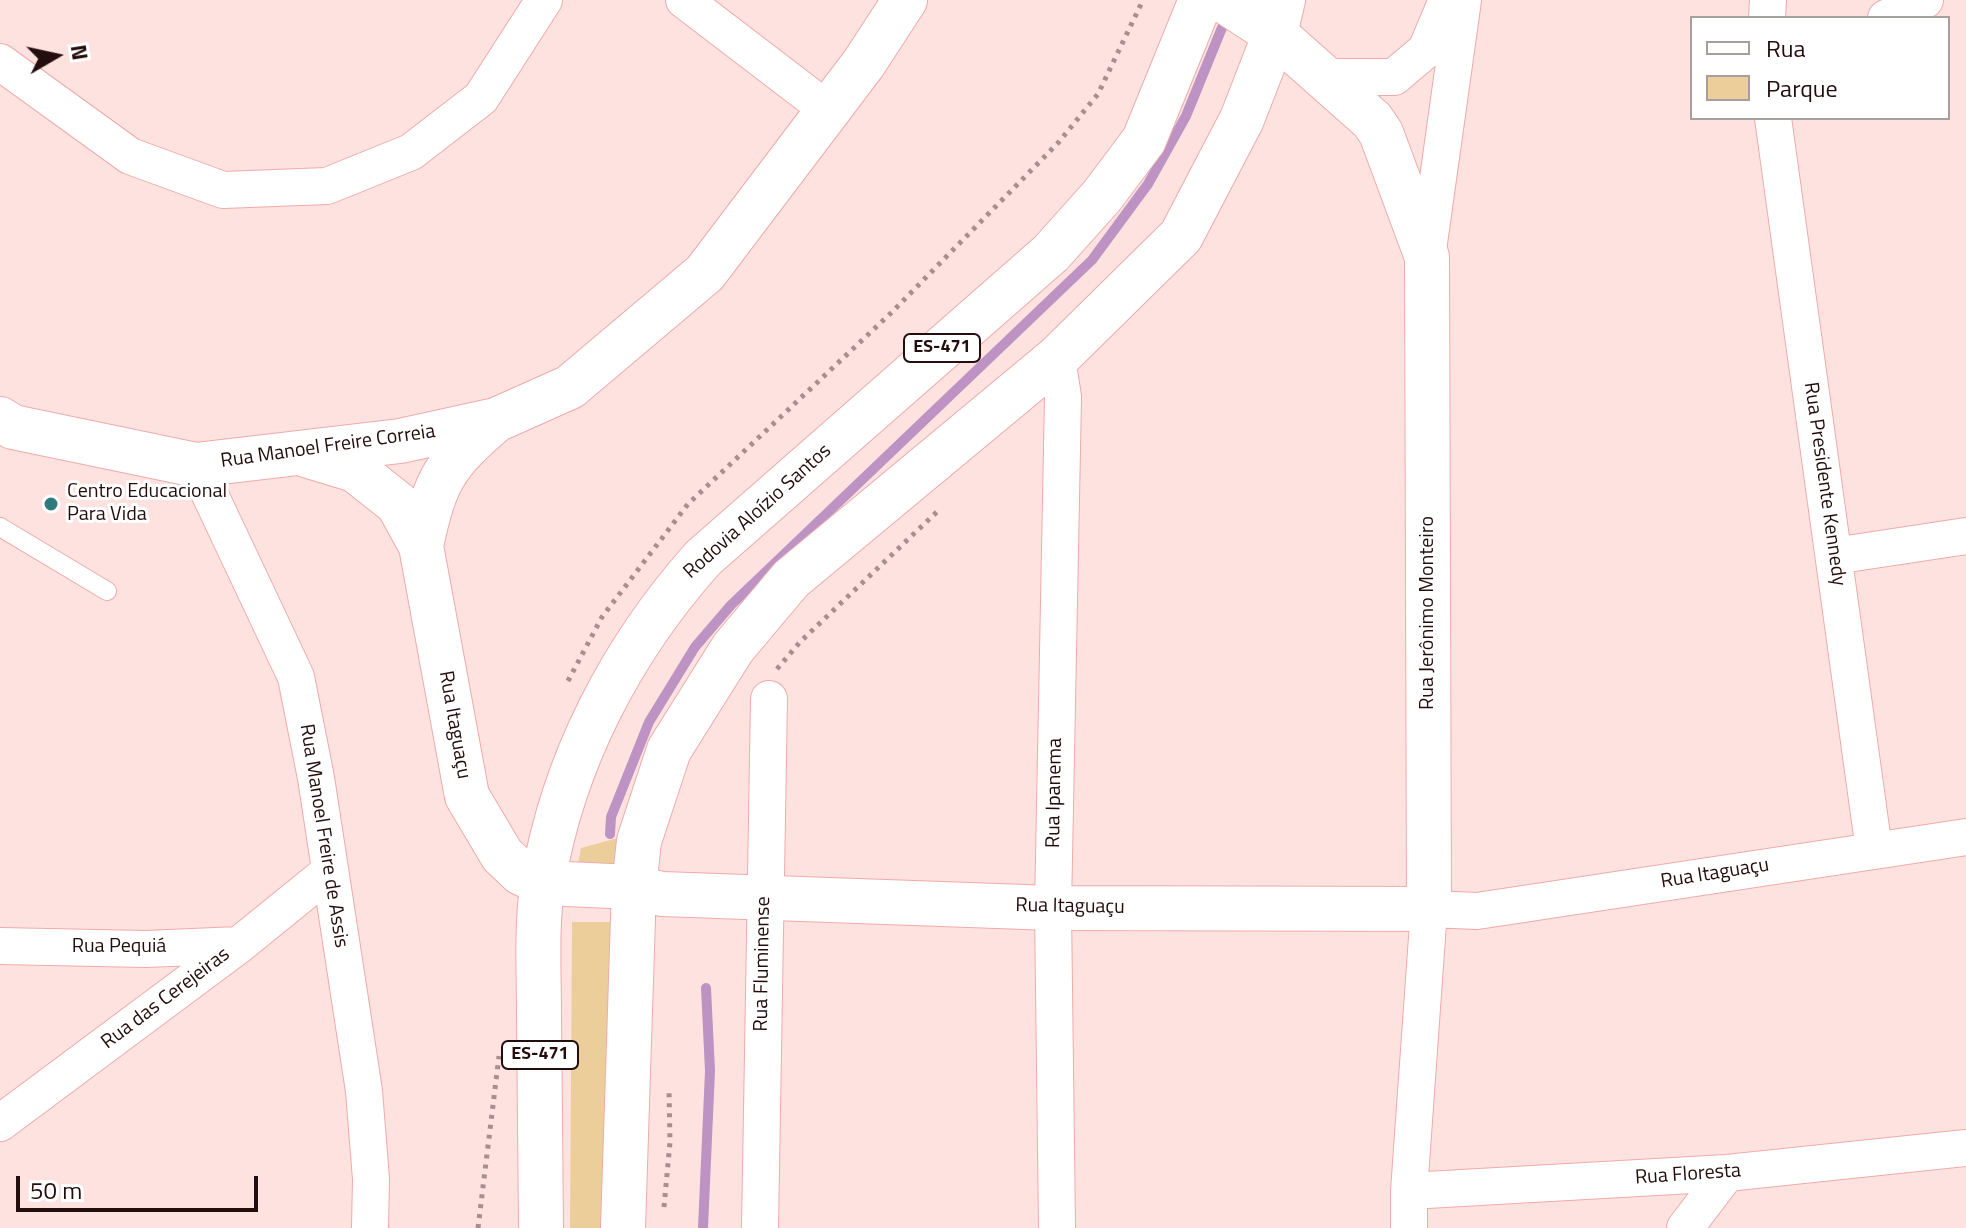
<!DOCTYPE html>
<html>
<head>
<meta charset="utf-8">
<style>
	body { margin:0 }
	#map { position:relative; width:1966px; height:1228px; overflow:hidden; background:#fee2e0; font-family:"Titillium Web",sans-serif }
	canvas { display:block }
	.legend { position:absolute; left:1690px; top:16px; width:260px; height:104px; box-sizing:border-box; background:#fff; border:2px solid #a79e9e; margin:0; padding:10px 14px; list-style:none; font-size:24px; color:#240d0d }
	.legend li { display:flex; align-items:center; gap:16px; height:40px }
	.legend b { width:40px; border:2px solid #a79e9e }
	.north { position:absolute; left:16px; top:16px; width:80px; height:80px; -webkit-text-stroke:6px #fff; paint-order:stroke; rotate:81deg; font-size:22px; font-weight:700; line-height:32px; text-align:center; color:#240d0d }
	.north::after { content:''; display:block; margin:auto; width:28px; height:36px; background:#240d0d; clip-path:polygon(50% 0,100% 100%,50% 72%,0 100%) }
	.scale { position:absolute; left:16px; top:1176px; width:242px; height:36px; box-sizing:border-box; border:4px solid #240d0d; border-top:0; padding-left:10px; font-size:24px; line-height:28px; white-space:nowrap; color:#240d0d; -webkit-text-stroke:6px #fff; paint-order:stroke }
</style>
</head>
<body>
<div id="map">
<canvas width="1966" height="1228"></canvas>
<ul class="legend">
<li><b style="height:10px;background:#fff"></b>Rua</li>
<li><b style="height:22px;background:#ecce9b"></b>Parque</li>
</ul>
<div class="north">N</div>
<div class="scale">50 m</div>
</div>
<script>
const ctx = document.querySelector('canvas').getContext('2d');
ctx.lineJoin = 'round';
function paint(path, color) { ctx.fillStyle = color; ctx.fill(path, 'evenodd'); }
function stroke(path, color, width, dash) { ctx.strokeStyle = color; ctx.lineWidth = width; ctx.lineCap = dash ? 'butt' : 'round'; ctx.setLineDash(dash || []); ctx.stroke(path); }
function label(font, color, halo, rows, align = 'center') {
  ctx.font = font + ' "Titillium Web",sans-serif'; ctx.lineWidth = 6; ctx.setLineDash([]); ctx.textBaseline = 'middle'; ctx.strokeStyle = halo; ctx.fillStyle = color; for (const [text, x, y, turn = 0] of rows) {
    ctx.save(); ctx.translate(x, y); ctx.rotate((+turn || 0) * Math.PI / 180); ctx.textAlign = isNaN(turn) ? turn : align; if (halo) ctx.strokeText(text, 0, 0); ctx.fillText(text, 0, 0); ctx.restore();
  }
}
const green = new Path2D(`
	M625,836L615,884L574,886L581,848Z
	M572,922H612L609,1228H570Z`);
const stream = new Path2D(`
	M610,834L611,817L649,722L695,647L731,605L1092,260L1148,184L1186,116L1228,13
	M703,1228L710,1071L706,988`);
const path = new Path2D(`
	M777,669L800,642L941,508
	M568,681L602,617L688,504L891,313L1058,143L1098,94L1143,0
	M664,1207L670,1142L669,1090
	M478,1228L499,1056`);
const service = new Path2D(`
	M0,527L107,591`);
const minor = new Path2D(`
	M684,0L828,110
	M1767,18L1768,0
	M1886,18L1925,0
	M0,62L130,156L223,190L327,186L411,152L481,98L544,0
	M1328,77H1394L1426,50L1447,0
	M1773,118L1874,850
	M1427,257L1463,0
	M1057,358L1063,397L1053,908L1057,1228
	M196,465L296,677L316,778L364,1091L371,1179L370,1228
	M1834,556L1966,536
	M0,946L146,949L239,945
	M0,1123L239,945L329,872
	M1409,1191L1727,1173L1966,1148
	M760,1228L769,699
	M1409,1228V1191L1429,909L1477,911L1966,837
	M1685,1228L1727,1173`);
const tertiary = new Path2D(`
	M0,419L13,427L196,465L400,441L496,420L570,387L705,273L864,63L905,0
	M299,453L355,470L398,504L421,546L467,796L502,855L521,873L543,883L634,887L662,894L1053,908L1429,909L1427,257L1381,133L1372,120L1275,34
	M421,546C435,480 444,464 496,420`);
const primary = new Path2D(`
	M1223,0L1275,34
	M541,1228C541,1157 540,1086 539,1015C539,971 536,924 543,881C564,759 622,649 703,558L1051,253L1102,196L1144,140L1201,0
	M623,1228L634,887L639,841L669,750L733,648L791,579L1057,358L1181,236L1242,119L1275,34L1283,0`);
const markers = [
	[51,504,8,"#317b7f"]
];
const shields = [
	[942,348,76],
	[540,1055,76]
];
const shieldNames = [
	["ES-471",942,348],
	["ES-471",540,1055]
];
const streetNames = [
	["Rua Manoel Freire Correia",328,447,-8],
	["Rua Presidente Kennedy",1824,484,82],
	["Rodovia Aloízio Santos",758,512,-42],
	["Rua Jerônimo Monteiro",1428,613,-90],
	["Rua Itaguaçu",454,725,80],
	["Rua Ipanema",1055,793,-89],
	["Rua Manoel Freire de Assis",323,836,81],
	["Rua Itaguaçu",1715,874,-9],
	["Rua Itaguaçu",1070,907,1],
	["Rua Pequiá",119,947],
	["Rua Fluminense",763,964,-89],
	["Rua das Cerejeiras",166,999,-37],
	["Rua Floresta",1688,1175,-4]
];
const poiNames = [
	["Centro Educacional",67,492],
	["Para Vida",67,515]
];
paint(green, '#ecce9b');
stroke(stream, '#bd93c4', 10);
stroke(service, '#eeaba9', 20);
stroke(minor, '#eeaba9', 38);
stroke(tertiary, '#eeaba9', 46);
stroke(primary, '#eeaba9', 46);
stroke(path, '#a88e8d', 5, [4, 6]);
stroke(service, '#fff', 18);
stroke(minor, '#fff', 36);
stroke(tertiary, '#fff', 44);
stroke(primary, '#fff', 44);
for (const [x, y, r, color] of markers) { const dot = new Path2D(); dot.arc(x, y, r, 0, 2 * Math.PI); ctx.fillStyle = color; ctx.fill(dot); stroke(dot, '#fff', 3); }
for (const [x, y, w] of shields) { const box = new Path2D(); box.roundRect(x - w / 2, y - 14, w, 28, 6); ctx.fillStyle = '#fff'; ctx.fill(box); stroke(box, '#240d0d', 2); }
label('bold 18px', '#240d0d', null, shieldNames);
label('20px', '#240d0d', '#fff', streetNames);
label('20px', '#240d0d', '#fff', poiNames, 'left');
</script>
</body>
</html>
